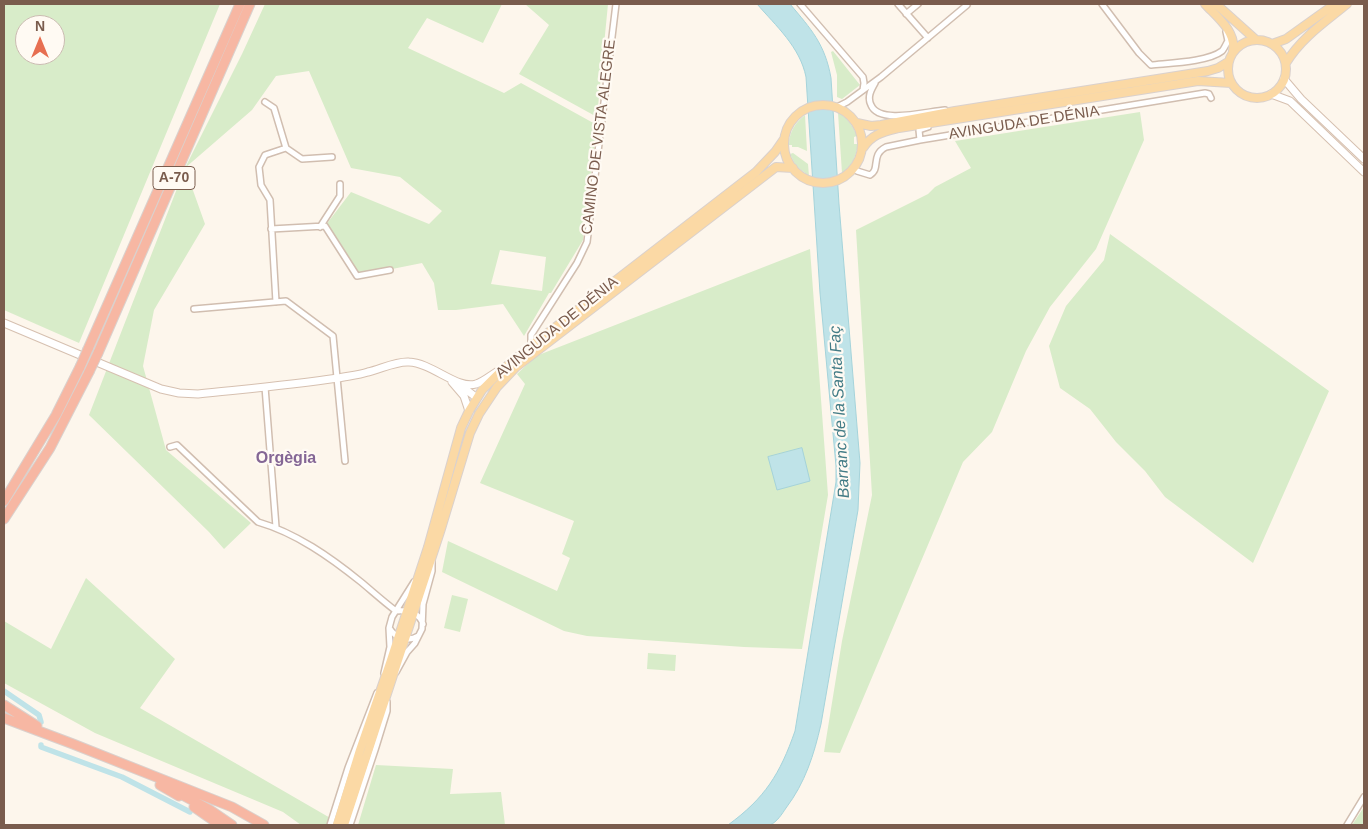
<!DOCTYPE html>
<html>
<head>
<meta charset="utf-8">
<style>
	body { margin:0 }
	#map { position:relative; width:1368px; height:829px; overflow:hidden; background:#fdf6ec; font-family:Arial,sans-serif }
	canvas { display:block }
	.frame { position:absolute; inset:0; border:5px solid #7a5c4d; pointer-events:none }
	.north { position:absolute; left:15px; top:15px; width:50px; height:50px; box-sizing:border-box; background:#fffaf3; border:1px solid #cabbb1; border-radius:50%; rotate:0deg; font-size:14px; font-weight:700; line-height:20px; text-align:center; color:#7a5c4d }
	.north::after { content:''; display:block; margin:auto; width:18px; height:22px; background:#e76f51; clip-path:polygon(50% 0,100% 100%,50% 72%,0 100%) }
</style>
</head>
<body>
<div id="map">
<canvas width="1368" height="829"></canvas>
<div class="frame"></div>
<div class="north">N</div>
</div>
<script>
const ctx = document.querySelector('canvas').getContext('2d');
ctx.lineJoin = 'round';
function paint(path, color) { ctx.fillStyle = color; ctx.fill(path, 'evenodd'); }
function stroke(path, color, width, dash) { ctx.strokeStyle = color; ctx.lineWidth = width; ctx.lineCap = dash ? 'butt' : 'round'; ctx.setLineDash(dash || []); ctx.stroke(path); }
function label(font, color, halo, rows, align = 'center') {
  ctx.font = font + ' Arial,sans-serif'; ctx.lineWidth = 4.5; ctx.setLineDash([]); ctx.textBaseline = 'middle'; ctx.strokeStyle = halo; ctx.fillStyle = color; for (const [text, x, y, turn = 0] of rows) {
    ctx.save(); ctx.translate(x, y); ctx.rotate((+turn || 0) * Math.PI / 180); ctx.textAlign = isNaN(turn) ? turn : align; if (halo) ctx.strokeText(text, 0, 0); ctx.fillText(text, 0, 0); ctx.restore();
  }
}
const green = new Path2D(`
	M4,4H220L79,343L4,310ZM25,25H55V55H25Z
	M265,4H502L483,43L427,18L408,48L504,93L521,83L597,125L583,240L551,293H549L524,336L503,304L456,310H438L434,283L422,263L357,276L325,226L351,192L429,224L442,211L400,177L351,168L309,71L276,76L252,110L185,168L205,224L154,310L143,366L166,450L251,523L224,549L209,532L89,415L185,168L242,54ZM500,250L546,257L542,291L491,284Z
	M525,4H608L597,117L519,74L549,25Z
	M833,51L860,85L842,99L837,97V75L831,52Z
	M1140,112L1144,140L1096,249L1050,307L1026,351L992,432L963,462L840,753L824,752L842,641L872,495L856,230L928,194L935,187L971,168L955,141Z
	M838,113C848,118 853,126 857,136L854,137V144H858C856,157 852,166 842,173Z
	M805,115L807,151L798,147H792V145H789C789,132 795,123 805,115Z
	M793,153L808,164L809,176L796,166L790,154Z
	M1110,234L1329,391L1253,563L1165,497L1145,471L1116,442L1090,409L1060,388L1049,346L1066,306L1104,260Z
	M810,249L828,495L802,649L744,647L587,636L564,631L442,572L448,541L557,591L570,558L562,554L574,521L480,483L525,384L517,374L536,356Z
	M86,578L175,659L140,708L332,819L329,825H301L283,812L95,733L4,683V621L51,649Z
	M452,595L468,599L460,632L444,628Z
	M648,653L676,655L675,671L647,669Z
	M376,765L453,769L450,794L501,792L505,825H358Z
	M1364,807V825H1352Z`);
const water = new Path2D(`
	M757,4H790C811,29 825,44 831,78L839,204L860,463L858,510L821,724C814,755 805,783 786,808C782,814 777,822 770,825C764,827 736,825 728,825C765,798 780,774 795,731L836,482V466L820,293L806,77C800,47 776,26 757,4Z
	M802,448L810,481L777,490L768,457Z`);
const canal = new Path2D(`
	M4,691L39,715L41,722
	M41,745V747L122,777L190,812`);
const street = new Path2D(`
	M800,4L863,77L864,83L863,90
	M898,4L928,38
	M1102,4L1139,53L1151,65C1169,63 1208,62 1222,51C1224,49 1226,44 1228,41L1226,32
	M906,14L918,4
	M875,83C871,90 867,97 871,105C879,125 928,111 945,110
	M265,102L274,108L286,148L302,159L332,157
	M837,107L847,102L881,77L967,5
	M920,140L919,130L928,127
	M854,168L857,171L870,175C881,169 870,155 886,147L920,140L1205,93L1209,94L1211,98
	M320,227L340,196V184
	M271,229L325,226L357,276L390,270
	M276,302L270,200L261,185L259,167L265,155L286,148
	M194,309L286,301L333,336L345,461
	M531,346V335L533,332L577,263L587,242L616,4
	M265,387L276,527
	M170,447L177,445L258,522C296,533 330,557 361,582C373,592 384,602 396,611
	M396,611C407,610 419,612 423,624
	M390,629C395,638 409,642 418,636
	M396,672L407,652L415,643L422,629L423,604L432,571V560
	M384,673L390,647L389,628L392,617L414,582
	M330,825L348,768L377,693
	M350,825L375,750L387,711V702
	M1347,825L1364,797`);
const secondary = new Path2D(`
	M1284,79L1301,99L1364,159
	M1271,94L1290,101L1364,172
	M4,323L161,389L179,393L198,394C245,389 292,385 338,378C348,376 359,375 368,372C381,369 396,361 409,362C432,363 458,390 476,384C484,382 493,373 502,369
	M452,382L464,396L469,411
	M460,385L477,398`);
const primary = new Path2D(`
	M1205,4C1217,17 1236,31 1233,51
	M1216,4L1255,39
	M1228 69a29 29 0 1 1 58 0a29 29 0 1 1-58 0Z
	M1272,44L1286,39L1335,4
	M1286,63C1301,38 1325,22 1347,4
	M784 144a39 39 0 1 1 78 0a39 39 0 1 1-78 0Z
	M857,123L871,126L881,125L955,111L1208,71L1218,68L1228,62
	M863,148C872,134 883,132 899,128L1198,81L1231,83
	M337,825L360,750L390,663L428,547L461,428L469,411L482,390L503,369L531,346L756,172L775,152L784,139
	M344,825L440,532L470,433L479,414L497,387L516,367L776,167L793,168`);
const highway = new Path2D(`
	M88,349L240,4
	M98,353L250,4
	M4,501L56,415L80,367
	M4,519L50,448L89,372
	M4,705L37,726
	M4,718L73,744L232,807L264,825
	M160,785L179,796
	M175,791L210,810L232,825
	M194,807L220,825`);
const highwayBridge = new Path2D(`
	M80,367L88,349
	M89,372L98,353`);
const shields = [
	[174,178,42]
];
const shieldNames = [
	["A-70",174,178]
];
const streetNames = [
	["AVINGUDA DE DÉNIA",1024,123,-9],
	["CAMINO DE VISTA ALEGRE",599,137,-83],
	["AVINGUDA DE DÉNIA",557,328,-39]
];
const waterNames = [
	["Barranc de la Santa Faç",840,412,-93]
];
const neighbourhoodNames = [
	["Orgègia",286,459]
];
paint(green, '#d8ecc9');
paint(water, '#bfe3e8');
stroke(water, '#a5d3da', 1);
stroke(canal, '#bfe3e8', 5.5);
stroke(street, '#d1beb0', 8);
stroke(secondary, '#d6c0b0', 9);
stroke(primary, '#dad1cd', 10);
stroke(highway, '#dad1cd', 11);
stroke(street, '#fff', 5);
stroke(secondary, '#fff', 7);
stroke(primary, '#fbd9a5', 8);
stroke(highway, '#f7b7a3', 9);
stroke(highwayBridge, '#dad1cd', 11, []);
stroke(highwayBridge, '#f7b7a3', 9);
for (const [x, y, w] of shields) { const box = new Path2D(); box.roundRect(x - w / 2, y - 11.5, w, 23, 4); ctx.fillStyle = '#fffaf3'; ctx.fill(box); stroke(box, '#7a5c4d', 1); }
label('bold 14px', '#7a5c4d', null, shieldNames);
label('15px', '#7a5c4d', '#fffaf3', streetNames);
label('italic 16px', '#437c86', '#fffaf3', waterNames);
label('bold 16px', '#846695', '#fffaf3', neighbourhoodNames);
</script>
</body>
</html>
